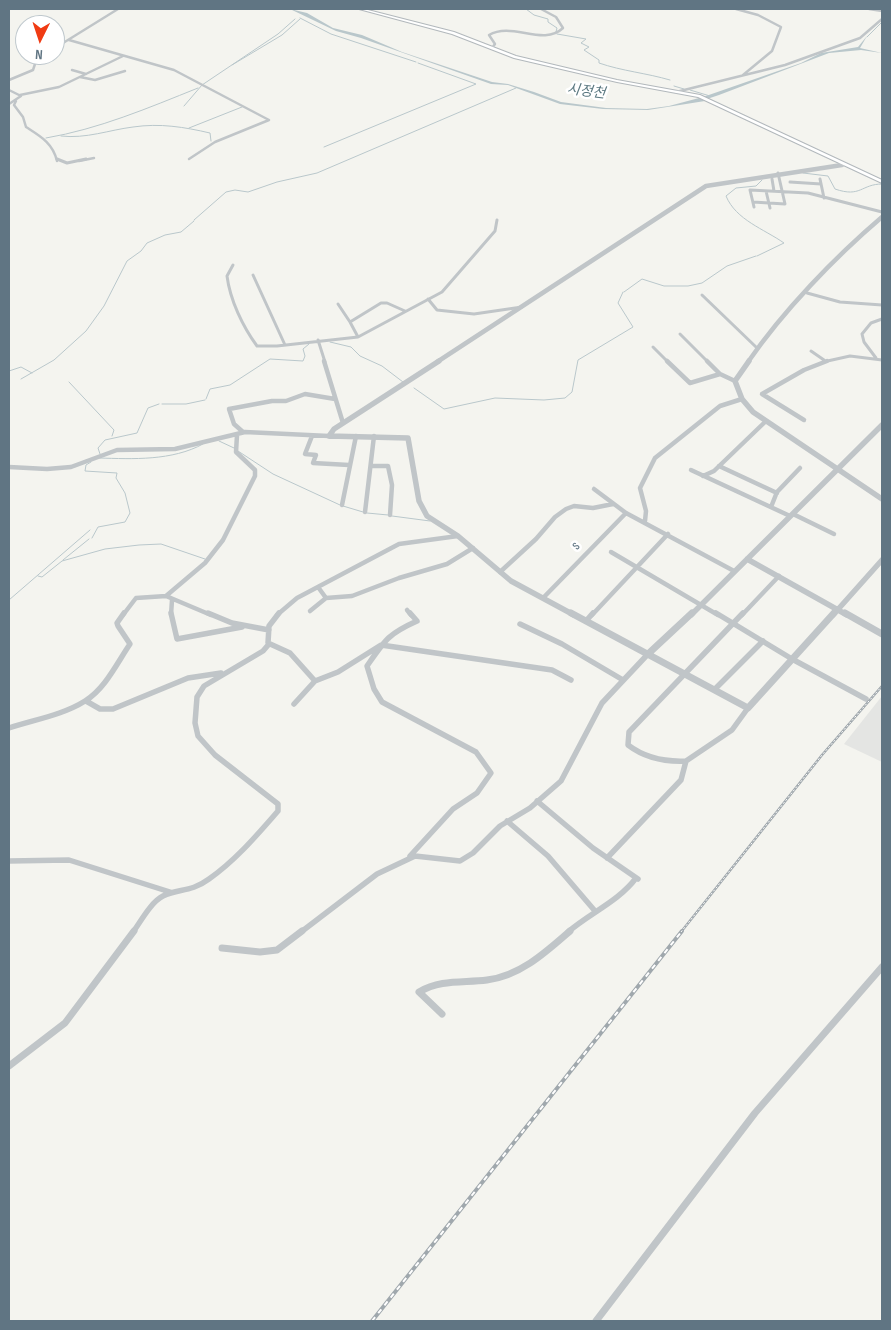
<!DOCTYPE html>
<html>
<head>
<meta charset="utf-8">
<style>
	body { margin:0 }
	#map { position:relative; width:891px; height:1330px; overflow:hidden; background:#f4f4ef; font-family:"Sofia Sans Condensed",sans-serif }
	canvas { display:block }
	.frame { position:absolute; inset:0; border:10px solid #607583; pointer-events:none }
	.north { position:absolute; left:15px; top:15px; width:50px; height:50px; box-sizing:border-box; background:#fff; border:1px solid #bfc8cd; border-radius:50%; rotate:184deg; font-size:14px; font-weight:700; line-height:20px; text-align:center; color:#607583 }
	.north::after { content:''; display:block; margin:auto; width:18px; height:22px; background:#f03b13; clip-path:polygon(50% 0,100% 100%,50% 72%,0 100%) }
</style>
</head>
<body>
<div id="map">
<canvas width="891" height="1330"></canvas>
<div class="frame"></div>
<div class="north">N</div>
</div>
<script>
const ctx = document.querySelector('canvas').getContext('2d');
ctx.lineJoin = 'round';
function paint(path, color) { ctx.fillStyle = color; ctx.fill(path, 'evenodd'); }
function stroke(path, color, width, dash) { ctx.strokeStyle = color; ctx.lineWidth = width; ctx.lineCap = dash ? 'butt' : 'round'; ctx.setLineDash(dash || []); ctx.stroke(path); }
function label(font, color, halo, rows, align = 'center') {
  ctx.font = font + ' "Sofia Sans Condensed","Noto Sans KR",sans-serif'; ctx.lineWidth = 5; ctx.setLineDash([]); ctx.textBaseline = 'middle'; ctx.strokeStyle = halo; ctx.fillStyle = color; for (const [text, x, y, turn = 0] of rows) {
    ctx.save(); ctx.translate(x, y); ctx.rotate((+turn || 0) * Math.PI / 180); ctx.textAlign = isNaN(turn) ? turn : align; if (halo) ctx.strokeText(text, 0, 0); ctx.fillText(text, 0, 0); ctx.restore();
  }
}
const built = new Path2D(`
	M882,696V762L844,744Z`);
const water = new Path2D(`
	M290,9L307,13L333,28L362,35L402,52L492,82L508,84L534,92L561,102L606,108L647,109L669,106L699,98L705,101L648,110L603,109L560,104L508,85L491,84L361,38L336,31Z
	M867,36L860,48L882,53L861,50L829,53L719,95L707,99L703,97L801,63L821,53L858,47Z`);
const stream = new Path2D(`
	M526,9L534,15L548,19V22L557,28L556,32
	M300,18L331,34L416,62
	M557,34L586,39L581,43L589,47L584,50L599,60V63C622,71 646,73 670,80
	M867,37L882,22
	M232,65L282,35L300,19
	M674,86L684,89
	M690,90L710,96
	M184,106L202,85L278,34L295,19
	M189,128L242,107
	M61,136C86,139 109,130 133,127C160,123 184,127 210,133L211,141
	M46,138C99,129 148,108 198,88
	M324,147L476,84L418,63
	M803,173L828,176L835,189C861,198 861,184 882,184
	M194,220L226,192L235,190L248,192L277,182L317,173L516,88
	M757,256L784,243C764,229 736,220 726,196L736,188L756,186L762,180
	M624,292L642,279L664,286H688L702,283L727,266L756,256
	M330,342L351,347L360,356L382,366L403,382
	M9,371L21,367L32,373
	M21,379L54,360L86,331L104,306L127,261L141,251L147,243L165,235L181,232L194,221
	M69,382L114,430L112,436
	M414,388L444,409L495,398L544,400L565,398L572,392L578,360L633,327L618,303L623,292
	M206,399L210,389L230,385L270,359L303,361L305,356L303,349L309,344
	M162,404H186L205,400
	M219,441L234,448
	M238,451L273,474L340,505
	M100,454L98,448L105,440L137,433L148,408L159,404
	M99,458C133,459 172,461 203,444
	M91,462L86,465L85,471L117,473L116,478L125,493L130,513L125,522L98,527L92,538
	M343,506L363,512
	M367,513L388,515
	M392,516L430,521
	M63,560L89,539
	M38,576L42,577L62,561L105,549L139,545L161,544L205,559
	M9,600L90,530`);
const minorFar4 = new Path2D(`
	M736,9L758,15L781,27L772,51L743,75
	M869,9L882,11
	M69,40L174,70L269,120
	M55,48L118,9
	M492,48L495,44L489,35C512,21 543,47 563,28L556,17L541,9
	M72,70L86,74
	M80,77L95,80L125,71
	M9,80L33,70L36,61L45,55
	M9,90L21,96L9,104
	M676,92L785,65L860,38L882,19
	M20,95L59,87L123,56
	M16,101L14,105L23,117L26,127C40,136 53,143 57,161
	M189,159L215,142L269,120
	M79,161L94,158`);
const minorFar3 = new Path2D(`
	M57,159L67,163L86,159
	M772,179L774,191
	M820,179L824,198
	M790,182L821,184
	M766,191L770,208
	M753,202L785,204L778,173
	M754,207L750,190L808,193L882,212
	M233,265L227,276C230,300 243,327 257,346H277L358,337L442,292L495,231L497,220
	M253,275L285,345
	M807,293L840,302L882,305
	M702,295L756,347
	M428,299L437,310L474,314L522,307
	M338,304L350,322
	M680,334L708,362
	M358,337L350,322L381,303H387L405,311
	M318,340L325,362
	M653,347L668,362
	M811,351L824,360
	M876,358L864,342L862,334L871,323L882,319
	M823,362L850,356L882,360`);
const minorFar2 = new Path2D(`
	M324,361L343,423
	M667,361L690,383L720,374
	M707,361L720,374L735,381
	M804,420L762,394L804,370L827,361
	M243,432L234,424L229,409L272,401H286L305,394L335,399
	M312,436L305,454L316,455L313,463L349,465
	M372,466H388L392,485L390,515
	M719,466L777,493
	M9,467L47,469L71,467L117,450L175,449L245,432L329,436
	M691,470L790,516
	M703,476L714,471L766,421
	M594,489L626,513L734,571
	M342,505L356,436
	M771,507L777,492L800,468
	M365,512L374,436
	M793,514L834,534
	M645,521L646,511L640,488L655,458L720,406L742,399
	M611,552L718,615
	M500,572L536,539L555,517L566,509L574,506L593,508L613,504
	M318,587L326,598
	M166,596L205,563L223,540L255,476V470L236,452L237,435
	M544,597L626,513
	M407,610L411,615
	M310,611L326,598L352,596L399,578L447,564L473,548
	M123,615L136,598L166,596L211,615
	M171,615L172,600
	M277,615L297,598L399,544L458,536
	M592,615L668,534
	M742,615L779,576`);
const minorFar1 = new Path2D(`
	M171,613L177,639L242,627
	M208,613L232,623L269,630
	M279,613L269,626L268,643L290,653L315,681
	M716,613L792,659L866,699
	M586,621L593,613
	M520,624L562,644L623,680
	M715,689L763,641
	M86,701L100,709H113L188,678L221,673
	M294,704L315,681L338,672L381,645L552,670L571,680
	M9,728C33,720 63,715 85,701C105,689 117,663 130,644L118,626L117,623L124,613
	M686,761C665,762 645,758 628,745L629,732L743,613
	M537,801L593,848L638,879
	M507,821L548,856L595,911
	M410,856L453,809L477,793L491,773L476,752L382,702L374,689L367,666C385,640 388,634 417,621L410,613
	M607,858L681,780L686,761L732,730L748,708
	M9,861L69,860L170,892
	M133,932C141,921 151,902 163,896C179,888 190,893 209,879C236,860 257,835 278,811V804L215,755L198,736L195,723L197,697L204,686L263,651L269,644
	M301,932L377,874L415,856L460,861L473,853L500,826L530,808L561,781L602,703L648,654
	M568,932C590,913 619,901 636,878`);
const minor = new Path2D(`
	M222,948L260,952L277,950L302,931
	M442,1014L419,992C441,979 463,983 487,980C520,976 546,952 570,931
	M9,1066L65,1023L134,931
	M596,1321L755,1113L882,967`);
const tertiaryFar2 = new Path2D(`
	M437,362L706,186L842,165
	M748,362C783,311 835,257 882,217`);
const tertiaryFar1 = new Path2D(`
	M749,361L735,381L742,399L753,412L882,499
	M329,436L408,438L419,501L427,516L458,536L511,581L574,615
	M329,436L334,429L439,361
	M747,559L847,615
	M691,615L882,425
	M833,615L882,560`);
const tertiary = new Path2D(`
	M571,613L748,708L834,613
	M845,613L882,634
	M648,654L692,613`);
const secondary = new Path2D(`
	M359,9H364L454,32L516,56L617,80L700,95L882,180V183L698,97L617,82L514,58L452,34Z`);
const railFar1 = new Path2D(`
	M681,932L822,755L882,686`);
const rail = new Path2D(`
	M372,1321L682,931`);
const farWaternames = [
	["시정천",586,92,7]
];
const streetNames = [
	["s",576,546,-46]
];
paint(built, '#e4e5e3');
paint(water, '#b9c7cb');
stroke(stream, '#b9c7cb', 1);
stroke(secondary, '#b2b8bc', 2);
stroke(minorFar4, '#c0c5c8', 2.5);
stroke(minorFar3, '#c0c5c8', 3);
stroke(minorFar2, '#c0c5c8', 4.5);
stroke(minorFar1, '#c0c5c8', 5.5);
stroke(minor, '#c0c5c8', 7);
stroke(tertiaryFar2, '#c0c5c8', 4.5);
stroke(tertiaryFar1, '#c0c5c8', 5.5);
stroke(tertiary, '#c0c5c8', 7);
paint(secondary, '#fff');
stroke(railFar1, '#a0a8ad', 2.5);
stroke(rail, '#a0a8ad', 4);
stroke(railFar1, '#fff', 1, [2]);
stroke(rail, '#fff', 2, [5]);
label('italic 14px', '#5b7881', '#fff', farWaternames);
label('15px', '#607583', '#fff', streetNames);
</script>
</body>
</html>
